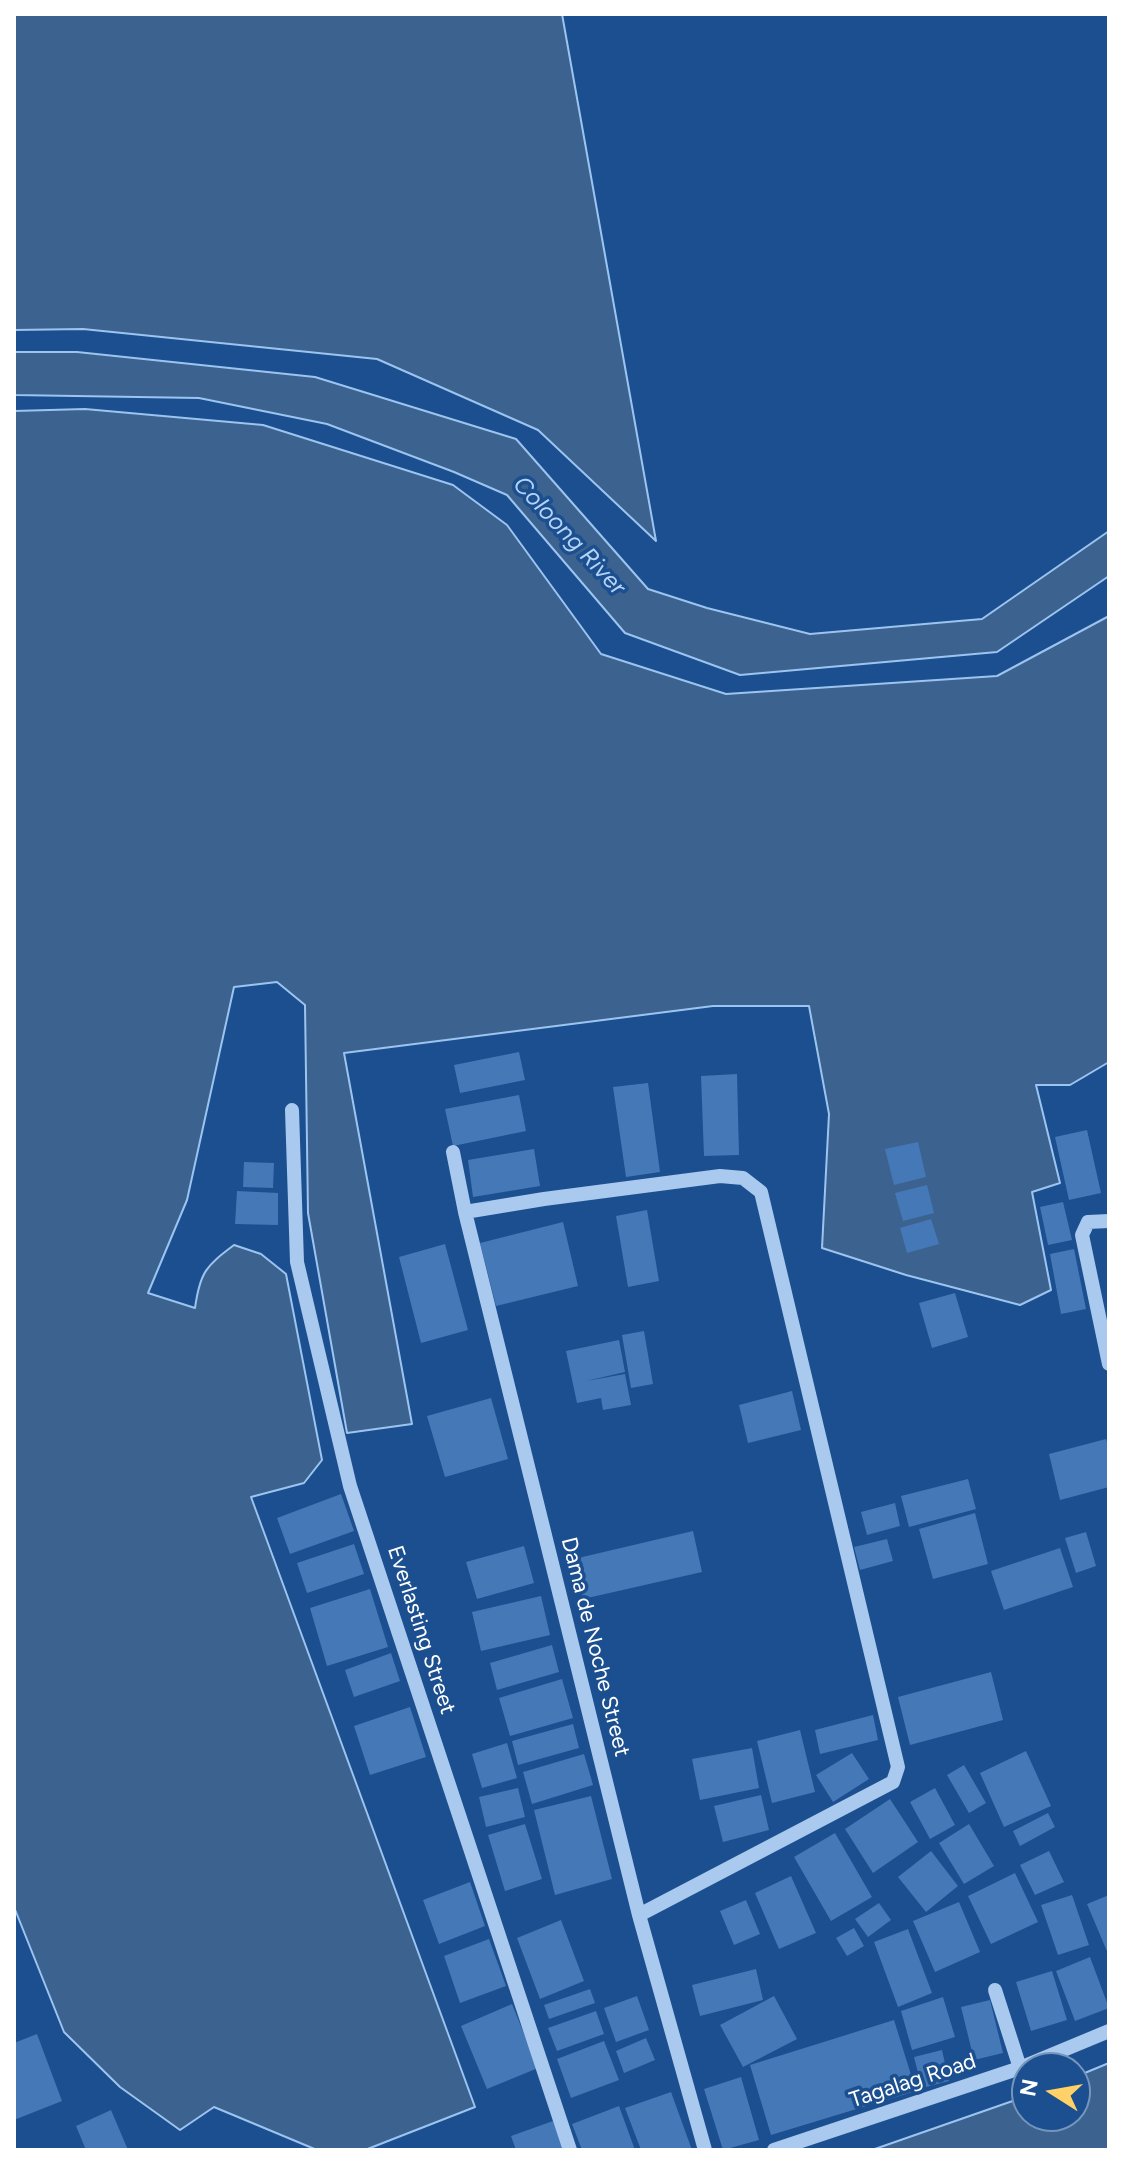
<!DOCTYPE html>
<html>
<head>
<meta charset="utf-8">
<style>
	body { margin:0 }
	#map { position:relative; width:1123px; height:2164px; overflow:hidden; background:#1b4f8f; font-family:Figtree,sans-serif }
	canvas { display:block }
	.frame { position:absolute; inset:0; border:16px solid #fff; pointer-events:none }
	.north { position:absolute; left:1011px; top:2052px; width:80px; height:80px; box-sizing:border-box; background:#1b4f8f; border:2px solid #7695bc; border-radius:50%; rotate:281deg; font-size:22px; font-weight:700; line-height:32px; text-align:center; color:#fff }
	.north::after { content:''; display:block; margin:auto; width:28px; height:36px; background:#ffd166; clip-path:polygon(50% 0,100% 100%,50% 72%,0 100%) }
</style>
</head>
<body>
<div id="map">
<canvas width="1123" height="2164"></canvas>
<div class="frame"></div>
<div class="north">N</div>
</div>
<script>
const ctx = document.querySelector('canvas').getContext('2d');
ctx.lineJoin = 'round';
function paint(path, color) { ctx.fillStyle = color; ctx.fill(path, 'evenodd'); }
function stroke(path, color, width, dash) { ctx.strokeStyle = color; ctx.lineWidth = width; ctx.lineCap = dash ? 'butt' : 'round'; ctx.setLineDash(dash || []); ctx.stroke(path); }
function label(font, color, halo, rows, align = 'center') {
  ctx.font = font + ' Figtree,sans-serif'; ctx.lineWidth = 7; ctx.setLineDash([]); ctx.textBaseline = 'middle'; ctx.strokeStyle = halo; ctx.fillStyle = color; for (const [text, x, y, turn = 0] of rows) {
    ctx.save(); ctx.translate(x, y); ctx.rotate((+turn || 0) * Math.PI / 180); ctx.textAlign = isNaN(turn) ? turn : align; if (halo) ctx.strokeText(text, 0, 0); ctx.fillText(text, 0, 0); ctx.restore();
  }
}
const water = new Path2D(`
	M14,14H562L656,541L538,430L377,359L83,329L14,330Z
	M14,352H77L315,377L516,439L648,589L707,608L810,634L982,619L1109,531V576L997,652L740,675L625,633L507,495L454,472L327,424L199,398L14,395Z
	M85,409L263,425L453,485L507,525L601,654L726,694L997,676L1109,616V1062L1070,1085H1036L1060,1183L1032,1192L1051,1290L1020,1305L906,1275L822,1248L829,1114L809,1006H713L344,1053L412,1424L347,1433L308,1213L305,1005L277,982L234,987L187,1200L148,1293L195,1308C200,1272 206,1266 234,1245L261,1254L286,1274L322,1460L304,1483L251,1497L475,2107L365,2150H317L214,2107L180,2130L120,2087L64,2032L14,1907V411Z
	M1109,2063V2150H872L1027,2096V2116H1075V2077Z`);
const building = new Path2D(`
	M519,1052L525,1080L460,1093L454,1065Z
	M737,1074L739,1155L704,1156L701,1076Z
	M648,1083L660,1172L626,1177L613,1087Z
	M519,1095L526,1131L453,1146L445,1109Z
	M1087,1130L1101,1193L1069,1200L1055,1137Z
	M918,1142L926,1177L894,1185L885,1149Z
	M534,1149L540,1186L473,1197L468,1160Z
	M244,1162L274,1163L273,1188L243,1187Z
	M927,1185L934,1213L903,1221L895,1193Z
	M237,1191L278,1193V1225L235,1224Z
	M1063,1202L1072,1240L1048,1245L1040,1207Z
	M647,1210L659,1281L628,1287L616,1216Z
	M931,1219L939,1244L907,1253L900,1228Z
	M563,1222L578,1286L496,1306L480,1243Z
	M445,1244L468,1330L421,1343L399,1257Z
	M1074,1249L1086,1309L1061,1314L1050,1254Z
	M955,1293L968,1337L932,1348L919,1303Z
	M644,1331L653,1384L631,1388L622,1335Z
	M619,1340L625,1372L586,1381L625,1374L631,1405L603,1410L601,1398L577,1403L566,1351Z
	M792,1391L801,1430L748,1443L739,1405Z
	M491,1398L508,1459L445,1477L427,1416Z
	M1106,1439L1109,1449V1487L1060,1500L1049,1454Z
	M968,1479L976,1509L909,1527L901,1496Z
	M341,1494L354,1531L290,1554L277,1518Z
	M895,1503L900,1526L867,1535L861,1512Z
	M975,1513L988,1564L933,1579L919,1529Z
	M693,1531L702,1572L583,1599L574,1559Z
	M1086,1532L1096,1566L1076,1573L1065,1538Z
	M887,1539L893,1561L860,1570L854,1547Z
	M354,1544L364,1574L307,1593L297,1563Z
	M524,1546L534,1583L477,1599L466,1562Z
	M1060,1548L1073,1587L1004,1610L991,1571Z
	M370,1589L388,1647L327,1666L310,1608Z
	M541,1596L550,1635L481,1651L472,1612Z
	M552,1645L559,1672L497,1690L490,1663Z
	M391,1653L400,1681L354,1697L345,1670Z
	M991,1672L1003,1720L910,1745L898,1697Z
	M562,1679L573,1718L510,1736L499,1698Z
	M410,1707L426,1757L370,1775L354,1726Z
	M873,1715L878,1740L820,1754L815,1730Z
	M573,1724L579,1748L518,1765L512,1741Z
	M800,1730L815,1792L772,1803L757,1741Z
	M507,1743L517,1778L482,1788L472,1754Z
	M752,1748L759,1788L700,1800L692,1759Z
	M1026,1751L1051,1806L1004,1827L980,1773Z
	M852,1753L869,1779L833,1802L816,1775Z
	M584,1754L593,1785L532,1804L523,1772Z
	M964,1765L986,1803L969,1813L947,1775Z
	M518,1788L525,1817L486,1827L479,1797Z
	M935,1788L955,1825L930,1839L910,1802Z
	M761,1795L769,1830L723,1842L714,1806Z
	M591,1796L612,1879L555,1895L534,1810Z
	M890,1799L918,1842L873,1873L845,1829Z
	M1048,1813L1055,1827L1020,1846L1013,1831Z
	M525,1824L542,1879L505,1891L488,1835Z
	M969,1824L994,1866L964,1884L939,1843Z
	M835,1833L872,1897L831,1921L794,1857Z
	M931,1851L958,1886L926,1912L898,1877Z
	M1049,1851L1064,1882L1035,1895L1020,1865Z
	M1015,1873L1038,1922L991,1944L968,1896Z
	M791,1876L816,1933L779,1949L755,1893Z
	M470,1882L485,1926L439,1944L423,1900Z
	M1072,1895L1089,1945L1058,1955L1041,1905Z
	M1109,1895V1956L1087,1904Z
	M746,1900L760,1934L734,1945L720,1911Z
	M959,1902L980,1952L935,1972L913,1921Z
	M879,1903L891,1920L868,1937L855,1919Z
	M561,1920L584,1981L540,1999L517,1938Z
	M854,1928L864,1946L847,1956L836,1938Z
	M908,1929L932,1993L898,2007L874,1942Z
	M489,1939L506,1986L460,2003L444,1956Z
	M1090,1957L1109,2008L1075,2021L1056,1971Z
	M756,1969L763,2000L700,2016L692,1985Z
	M1052,1971L1067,2020L1031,2031L1016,1982Z
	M590,1989L595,2003L549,2019L544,2005Z
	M637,1996L649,2030L616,2042L604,2008Z
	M774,1996L797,2039L743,2067L720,2025Z
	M943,1997L955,2037L912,2050L901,2011Z
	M990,2000L1003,2053L974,2060L961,2007Z
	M512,2004L538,2068L487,2089L461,2026Z
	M596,2011L604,2034L557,2051L548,2028Z
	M894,2020L916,2091L771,2135L750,2065Z
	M37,2034L62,2101L14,2120V2043Z
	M646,2038L655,2060L624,2073L616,2051Z
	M604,2041L619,2080L571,2098L557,2059Z
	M942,2050L949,2081L922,2088L914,2057Z
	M741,2077L759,2140L723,2150L704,2089Z
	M671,2092L692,2150H641L625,2108Z
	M619,2106L635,2150H582L572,2124Z
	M111,2110L128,2150H86L76,2126Z
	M553,2121L564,2150H516L511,2136Z`);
const minor = new Path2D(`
	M292,1110L297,1262L350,1486L570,2150
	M453,1152L465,1212L639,1915L705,2150
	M465,1212L544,1199L720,1176L743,1178L761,1192L898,1767L893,1782L639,1915
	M1109,1221L1088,1222L1082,1235L1109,1364
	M995,1990L1020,2068
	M774,2150L1020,2068L1109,2031`);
const streetNames = [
	["Everlasting Street",421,1630,72],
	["Dama de Noche Street",595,1647,76],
	["Tagalag Road",913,2081,-18]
];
const waterNames = [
	["Coloong River",569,536,47]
];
paint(water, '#3c6290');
stroke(water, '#9cc4f0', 2);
paint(building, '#4478b7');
stroke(minor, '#a9c9ee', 14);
label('22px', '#fff', '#1b4f8f', streetNames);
label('italic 24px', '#b5d3f5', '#1b4f8f', waterNames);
</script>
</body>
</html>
